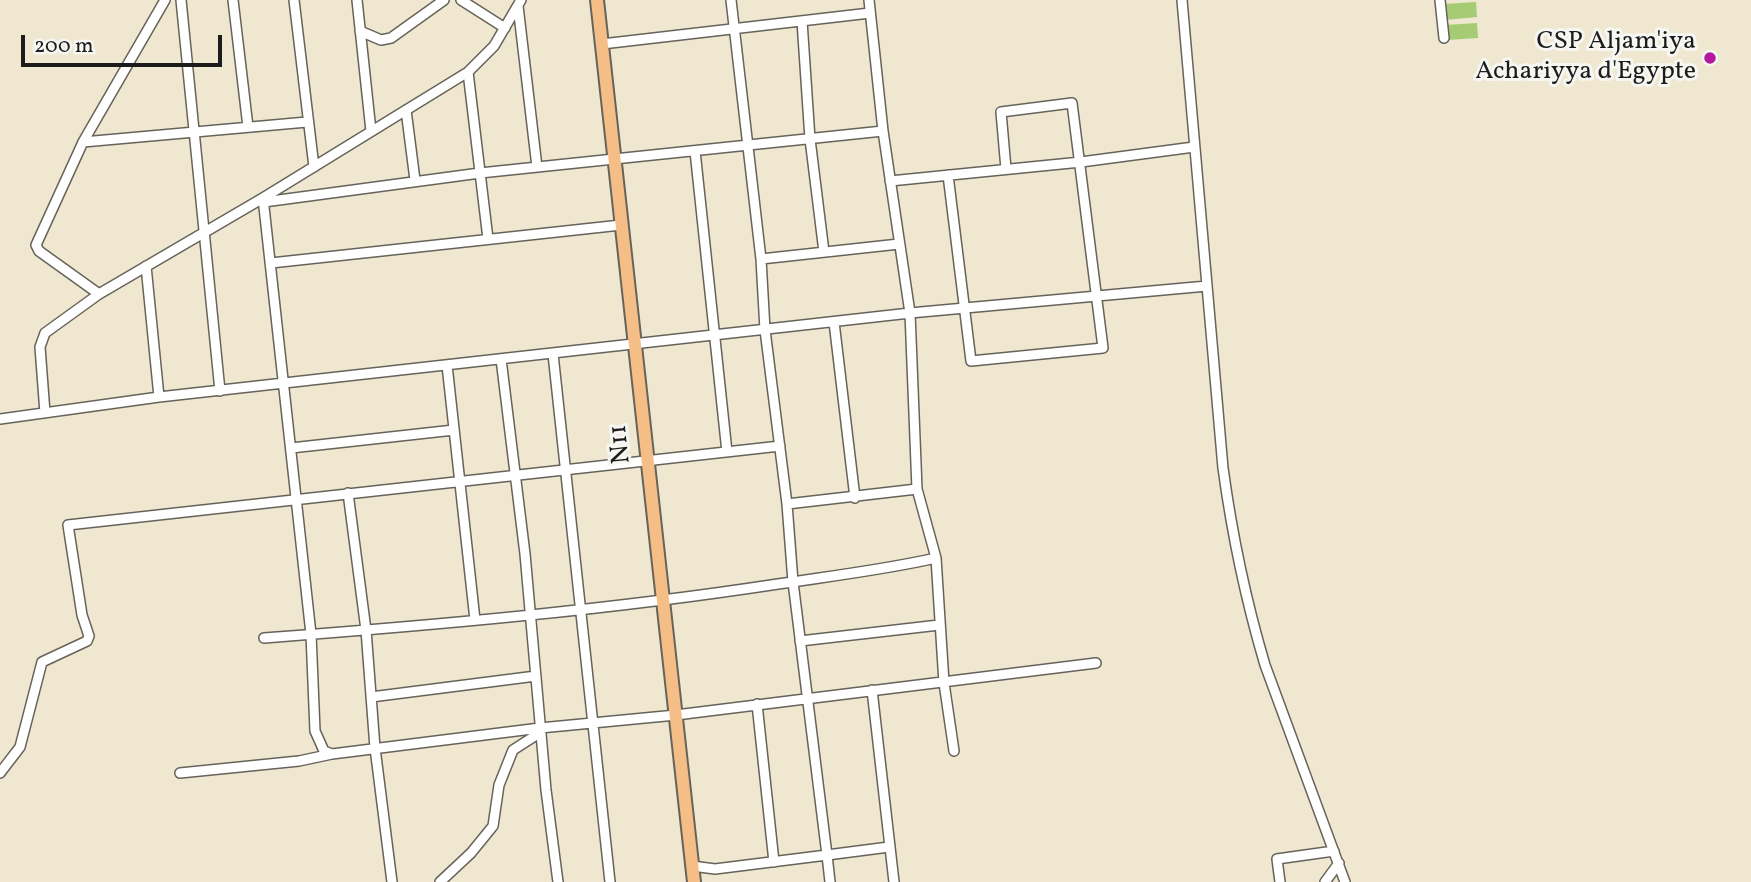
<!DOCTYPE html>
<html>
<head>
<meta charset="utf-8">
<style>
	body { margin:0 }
	#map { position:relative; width:1751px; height:882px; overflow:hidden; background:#efe7cf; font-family:Vollkorn,serif }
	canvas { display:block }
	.scale { position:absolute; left:21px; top:35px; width:201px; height:32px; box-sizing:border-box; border:4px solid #1c1c1c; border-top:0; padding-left:9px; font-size:21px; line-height:24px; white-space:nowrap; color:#1c1c1c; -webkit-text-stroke:5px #f6f6f2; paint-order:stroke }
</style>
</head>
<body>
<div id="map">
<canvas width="1751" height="882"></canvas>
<div class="scale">200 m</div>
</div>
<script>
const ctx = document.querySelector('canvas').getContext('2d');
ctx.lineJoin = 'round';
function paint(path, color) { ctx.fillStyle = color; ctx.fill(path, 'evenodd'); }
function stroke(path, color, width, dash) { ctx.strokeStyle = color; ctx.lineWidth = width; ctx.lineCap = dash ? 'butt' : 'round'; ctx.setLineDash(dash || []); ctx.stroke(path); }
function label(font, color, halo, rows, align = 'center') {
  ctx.font = font + ' Vollkorn,serif'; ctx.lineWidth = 6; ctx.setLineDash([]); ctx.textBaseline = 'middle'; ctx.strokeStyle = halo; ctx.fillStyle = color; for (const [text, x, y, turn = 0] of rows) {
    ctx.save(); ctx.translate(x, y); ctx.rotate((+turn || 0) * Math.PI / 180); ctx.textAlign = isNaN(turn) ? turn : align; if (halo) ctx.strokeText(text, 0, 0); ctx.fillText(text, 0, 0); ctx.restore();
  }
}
const green = new Path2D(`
	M1476,2L1477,17L1445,20L1444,4Z
	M1477,23L1478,38L1447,40L1445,25Z`);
const minor = new Path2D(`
	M181,0L220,391
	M233,0L248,127
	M294,0L314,167
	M357,0L371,131
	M461,0L505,28
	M731,0L761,259L765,330L787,504L793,582L827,855L889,847
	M869,0L883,131L910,313L917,489L936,558L944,683L954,751
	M1182,0L1223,468C1232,534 1246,601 1265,665L1345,882
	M1440,0L1444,38
	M518,6L537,167
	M802,21L810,139L824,252
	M360,31L381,40L391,38L444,0
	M602,44L870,13
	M468,72L488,239
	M406,110L415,180
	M83,142L307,122
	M695,151L727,452
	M948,175L971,361L1103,348L1072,103L1001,112L1006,169
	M890,181L1081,162L1194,147
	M263,198L311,634L315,731L324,751L332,754
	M264,202L480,173L883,131
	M761,259L899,244
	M271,263L621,225
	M146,266L159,397
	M99,294L39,251L36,245L83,142L165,0
	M834,322L855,498
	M553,354L610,882
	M501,359L525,554L546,790L558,882
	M447,365L475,620
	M45,413L40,347L45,333L99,294L263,198L468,72L494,46L521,0
	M0,419L159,397L910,313L1207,286
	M291,448L454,430
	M348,493L366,630L375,748L392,882
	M787,504L917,489
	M264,638C436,625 608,610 778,584C831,576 883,570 936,558
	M800,641L939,625
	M872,690L894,882
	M371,697L536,676
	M757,704L774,862
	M0,773L20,747L42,662L87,641L89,636L82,615L68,525L780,446
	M180,773L299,761L332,754L540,728L676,715L1096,663
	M692,866L715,869L827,855L830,882
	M440,882L471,853L493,826L499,785L513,750L541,732
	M1280,882L1277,859L1334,851
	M1325,882L1339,863`);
const major = new Path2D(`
	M597,0L694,882`);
const markers = [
	[1710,58,7,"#b5179e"]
];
const poiNames = [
	["CSP Aljam'iya",1696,43],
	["Achariyya d'Egypte",1696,73]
];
const streetNames = [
	["N11",622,444,-96]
];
paint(green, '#a6cb75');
stroke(minor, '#66635b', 12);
stroke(major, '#66635b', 16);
stroke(minor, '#fff', 9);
stroke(major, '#f6be87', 12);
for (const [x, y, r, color] of markers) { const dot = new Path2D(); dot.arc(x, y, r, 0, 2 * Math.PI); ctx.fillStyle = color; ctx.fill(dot); stroke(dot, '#f6f6f2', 2.5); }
label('26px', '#1c1c1c', '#f6f6f2', poiNames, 'right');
label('26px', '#1c1c1c', '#f6f6f2', streetNames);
</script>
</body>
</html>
